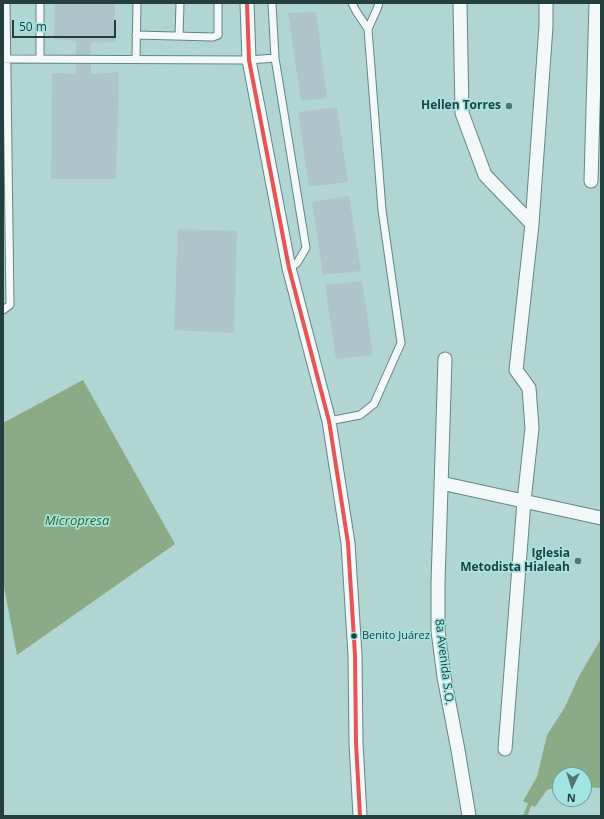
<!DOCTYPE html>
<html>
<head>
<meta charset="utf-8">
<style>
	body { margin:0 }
	#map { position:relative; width:604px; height:819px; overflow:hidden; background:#b0d5d3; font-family:"Open Sans",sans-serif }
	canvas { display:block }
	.frame { position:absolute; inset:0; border:4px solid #233f3e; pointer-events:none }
	.north { position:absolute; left:552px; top:767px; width:40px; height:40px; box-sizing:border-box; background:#a1e4e1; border:1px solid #6fa2a0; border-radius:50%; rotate:184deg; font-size:11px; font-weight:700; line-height:16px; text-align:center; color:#233f3e }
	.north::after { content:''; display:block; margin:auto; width:14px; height:18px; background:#547472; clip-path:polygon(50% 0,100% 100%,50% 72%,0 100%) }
	.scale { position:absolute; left:12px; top:20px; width:104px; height:18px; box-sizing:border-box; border:2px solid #233f3e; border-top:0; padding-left:5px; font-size:12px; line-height:14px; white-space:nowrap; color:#233f3e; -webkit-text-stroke:3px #a1e4e1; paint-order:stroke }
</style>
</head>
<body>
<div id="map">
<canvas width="604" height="819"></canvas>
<div class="frame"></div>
<div class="north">N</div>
<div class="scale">50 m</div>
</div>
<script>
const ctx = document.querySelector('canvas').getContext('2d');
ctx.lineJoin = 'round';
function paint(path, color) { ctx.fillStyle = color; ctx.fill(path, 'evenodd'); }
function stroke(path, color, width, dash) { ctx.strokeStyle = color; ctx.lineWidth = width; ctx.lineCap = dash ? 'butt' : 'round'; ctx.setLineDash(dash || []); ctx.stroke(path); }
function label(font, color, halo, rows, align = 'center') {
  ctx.font = font + ' "Open Sans",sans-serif'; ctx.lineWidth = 3.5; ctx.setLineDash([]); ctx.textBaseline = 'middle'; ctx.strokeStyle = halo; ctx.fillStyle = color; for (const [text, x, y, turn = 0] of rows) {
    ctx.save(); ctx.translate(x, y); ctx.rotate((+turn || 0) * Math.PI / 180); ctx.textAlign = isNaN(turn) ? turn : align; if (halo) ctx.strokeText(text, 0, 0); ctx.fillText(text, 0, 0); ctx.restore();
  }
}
const water = new Path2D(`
	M83,380L175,544L17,655L3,582V423Z
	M601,639V788L584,787V775H560V787L547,790L535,807L523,801L537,777L547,735L565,707L579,676Z`);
const stream = new Path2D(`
	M525,816L530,804`);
const building = new Path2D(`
	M55,3H115V42L91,43V74L119,72L116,179H51L52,73L76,74V41L54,39Z
	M316,12L327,98L301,101L288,13Z
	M337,107L348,182L309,187L298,112Z
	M349,196L361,271L323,275L312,202Z
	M178,229L237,231L234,333L174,330Z
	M362,281L373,355L336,359L325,285Z`);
const path = new Path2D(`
	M457,361L504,368`);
const service = new Path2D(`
	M40,3V59
	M272,3L275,58
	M368,29L377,9L379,3
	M136,35L213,37L218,35V3
	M179,36L180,3
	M3,59L249,60L275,58L306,248L297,263L289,268
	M136,59L137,3
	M3,310L10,305L6,3
	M329,421L360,415L374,404L401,343L382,210L368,29L356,11L352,3`);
const minor = new Path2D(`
	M247,3L249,60L289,268L329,421L348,543L355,655L356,743L360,816
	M460,3L462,113L485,175L532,224
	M591,181L596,3
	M445,359L438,583V631L444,677L458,750L469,816
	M441,483L601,518
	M505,749L524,501L532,428L529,388L516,370L532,224L546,26V3`);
const bus1 = new Path2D(`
	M247,3L249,60L289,268L329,421L348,543L355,655L356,743L360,816`);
const markers = [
	[509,106,4,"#547472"],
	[578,561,4,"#547472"],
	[354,636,3.5,"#233f3e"]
];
const busNames = [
	["Benito Juárez",362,636]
];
const poiNames = [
	["Hellen Torres",501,106],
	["Iglesia",570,554],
	["Metodista Hialeah",570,568]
];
const streetNames = [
	["8a Avenida S.O.",444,662,83]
];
const waterNames = [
	["Micropresa",77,521]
];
paint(water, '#8aab85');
stroke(stream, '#8aab85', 4);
paint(building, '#adc4cb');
stroke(service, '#668584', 9);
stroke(minor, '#668584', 15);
stroke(path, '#c7d2d1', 2.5, [1, 3]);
stroke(service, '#f3f9f8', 7);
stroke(minor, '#f3f9f8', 13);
stroke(bus1, '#e95353', 4);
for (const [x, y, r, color] of markers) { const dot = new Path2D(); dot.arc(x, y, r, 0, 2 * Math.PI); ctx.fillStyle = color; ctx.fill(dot); stroke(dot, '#a1e4e1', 1.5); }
label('11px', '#233f3e', '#a1e4e1', busNames, 'left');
label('bold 12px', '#233f3e', '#a1e4e1', poiNames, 'right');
label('12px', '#233f3e', '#a1e4e1', streetNames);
label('italic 13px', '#3a6214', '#a1e4e1', waterNames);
</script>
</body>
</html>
